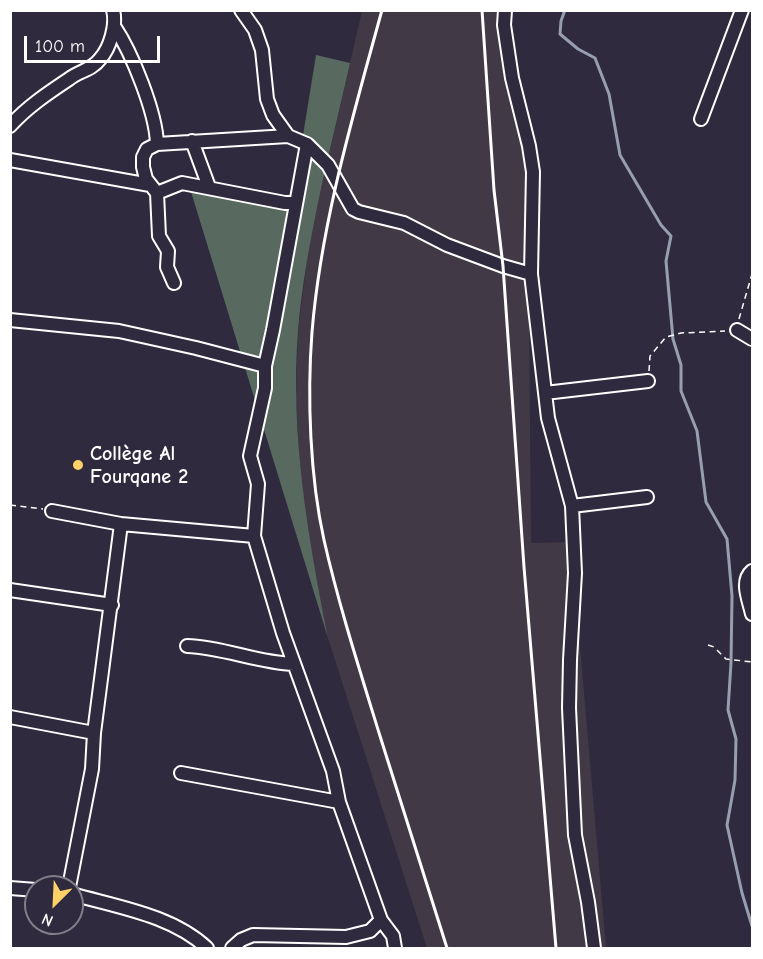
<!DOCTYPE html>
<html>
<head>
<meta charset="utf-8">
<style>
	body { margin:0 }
	#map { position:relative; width:763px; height:959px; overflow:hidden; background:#2f2a3d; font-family:"Comic Neue",sans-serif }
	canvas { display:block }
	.frame { position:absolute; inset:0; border:12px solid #fff; pointer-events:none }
	.north { position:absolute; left:24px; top:875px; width:60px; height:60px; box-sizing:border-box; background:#2f2a3d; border:2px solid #827f8b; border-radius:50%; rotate:204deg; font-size:16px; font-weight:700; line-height:24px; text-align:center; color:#fff }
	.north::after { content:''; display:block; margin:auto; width:21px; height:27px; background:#ffd166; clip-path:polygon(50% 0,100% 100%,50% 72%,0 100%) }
	.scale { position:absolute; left:24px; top:36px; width:136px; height:27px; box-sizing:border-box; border:3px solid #fff; border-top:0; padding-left:8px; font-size:18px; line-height:21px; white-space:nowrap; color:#fff; -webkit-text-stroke:4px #2f2a3d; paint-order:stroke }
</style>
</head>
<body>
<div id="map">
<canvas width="763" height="959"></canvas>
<div class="frame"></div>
<div class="north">N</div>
<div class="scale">100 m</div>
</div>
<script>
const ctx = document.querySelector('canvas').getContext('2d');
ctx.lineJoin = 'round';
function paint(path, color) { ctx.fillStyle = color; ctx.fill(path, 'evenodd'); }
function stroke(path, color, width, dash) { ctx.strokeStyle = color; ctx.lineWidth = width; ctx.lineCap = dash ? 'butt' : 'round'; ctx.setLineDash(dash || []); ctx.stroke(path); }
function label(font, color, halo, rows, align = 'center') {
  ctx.font = font + ' "Comic Neue",sans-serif'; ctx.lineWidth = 5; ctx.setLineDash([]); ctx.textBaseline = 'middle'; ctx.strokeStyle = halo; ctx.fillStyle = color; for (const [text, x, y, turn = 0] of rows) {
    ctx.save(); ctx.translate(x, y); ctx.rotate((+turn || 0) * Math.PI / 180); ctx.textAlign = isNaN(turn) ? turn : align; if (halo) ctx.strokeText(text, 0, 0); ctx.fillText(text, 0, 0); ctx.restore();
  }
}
const built = new Path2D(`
	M362,11H507L528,176L531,543L571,542L606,948H427L328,638L309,541L300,473L296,398L298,331L310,237Z`);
const green = new Path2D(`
	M316,55L350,63C330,152 306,240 298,331C290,435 308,537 328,638L188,182L293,197Z`);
const stream = new Path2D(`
	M565,10L561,21L560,34L578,49L595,58L609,94L620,155L661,225L671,236L666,261L673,339L681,365V391L697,431L706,502L727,539L732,596L731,663L728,710L736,739L735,780L727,825L742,893L752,926`);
const path = new Path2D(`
	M739,319L752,274
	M649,371L650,356L666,337L681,333L725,331
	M10,505L43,509
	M708,645L714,647L726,659L752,662`);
const minor = new Path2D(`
	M241,10L255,30L262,50L267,99L273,115L288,136
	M505,10L504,25L512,78L529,146L533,172L531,274L548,418L572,506L575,573L570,660L569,708L575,835L588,902L594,948
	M114,26C132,53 156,112 157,144
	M701,119L742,10
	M10,126C27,107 48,93 69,79C79,71 92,70 100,59C110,48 117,25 113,10
	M192,141L209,187
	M10,160L150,185
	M157,193L182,183L285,203H296
	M174,283L167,267L168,251L159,236L157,193L146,179L143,167V157L147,149L157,144L288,136L307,144L328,165L353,209L359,212L404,223L447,245L503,266L531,274
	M10,320L119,331L196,348L265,366V388L250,456L258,484L254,536L283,633L333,771L339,802L381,920L393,936L395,948
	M737,330L752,339
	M265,366L273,330L307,144
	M545,393L648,381
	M572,506L647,497
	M52,511L121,524L254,536
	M752,571C740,581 749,600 752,614
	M10,590L112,605
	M187,646C223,647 258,663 294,664
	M10,717L94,733
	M181,773L339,802
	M69,887L92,769L94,733L121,524
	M10,888L36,890
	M72,894C117,907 172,915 207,948
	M232,948L241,940L253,935L346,937L370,931L381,920`);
const rail = new Path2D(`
	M382,10C353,116 321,223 312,332C307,397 310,477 324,540C339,606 360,671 380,736C403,807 425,878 447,948
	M482,10L494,190L503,266L524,567L556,948`);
const markers = [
	[78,465,6,"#ffd166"]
];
const poiNames = [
	["Collège Al",90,454],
	["Fourqane 2",90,477]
];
paint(built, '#413a46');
paint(green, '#586960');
stroke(stream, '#979eaf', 3);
stroke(minor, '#fff', 16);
stroke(path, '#fff', 1.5, [6, 4.5]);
stroke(minor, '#2f2a3d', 12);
stroke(rail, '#fff', 3);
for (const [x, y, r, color] of markers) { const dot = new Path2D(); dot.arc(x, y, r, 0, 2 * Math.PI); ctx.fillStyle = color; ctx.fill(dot); stroke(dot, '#2f2a3d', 2); }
label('bold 20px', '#fff', '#2f2a3d', poiNames, 'left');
</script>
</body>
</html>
